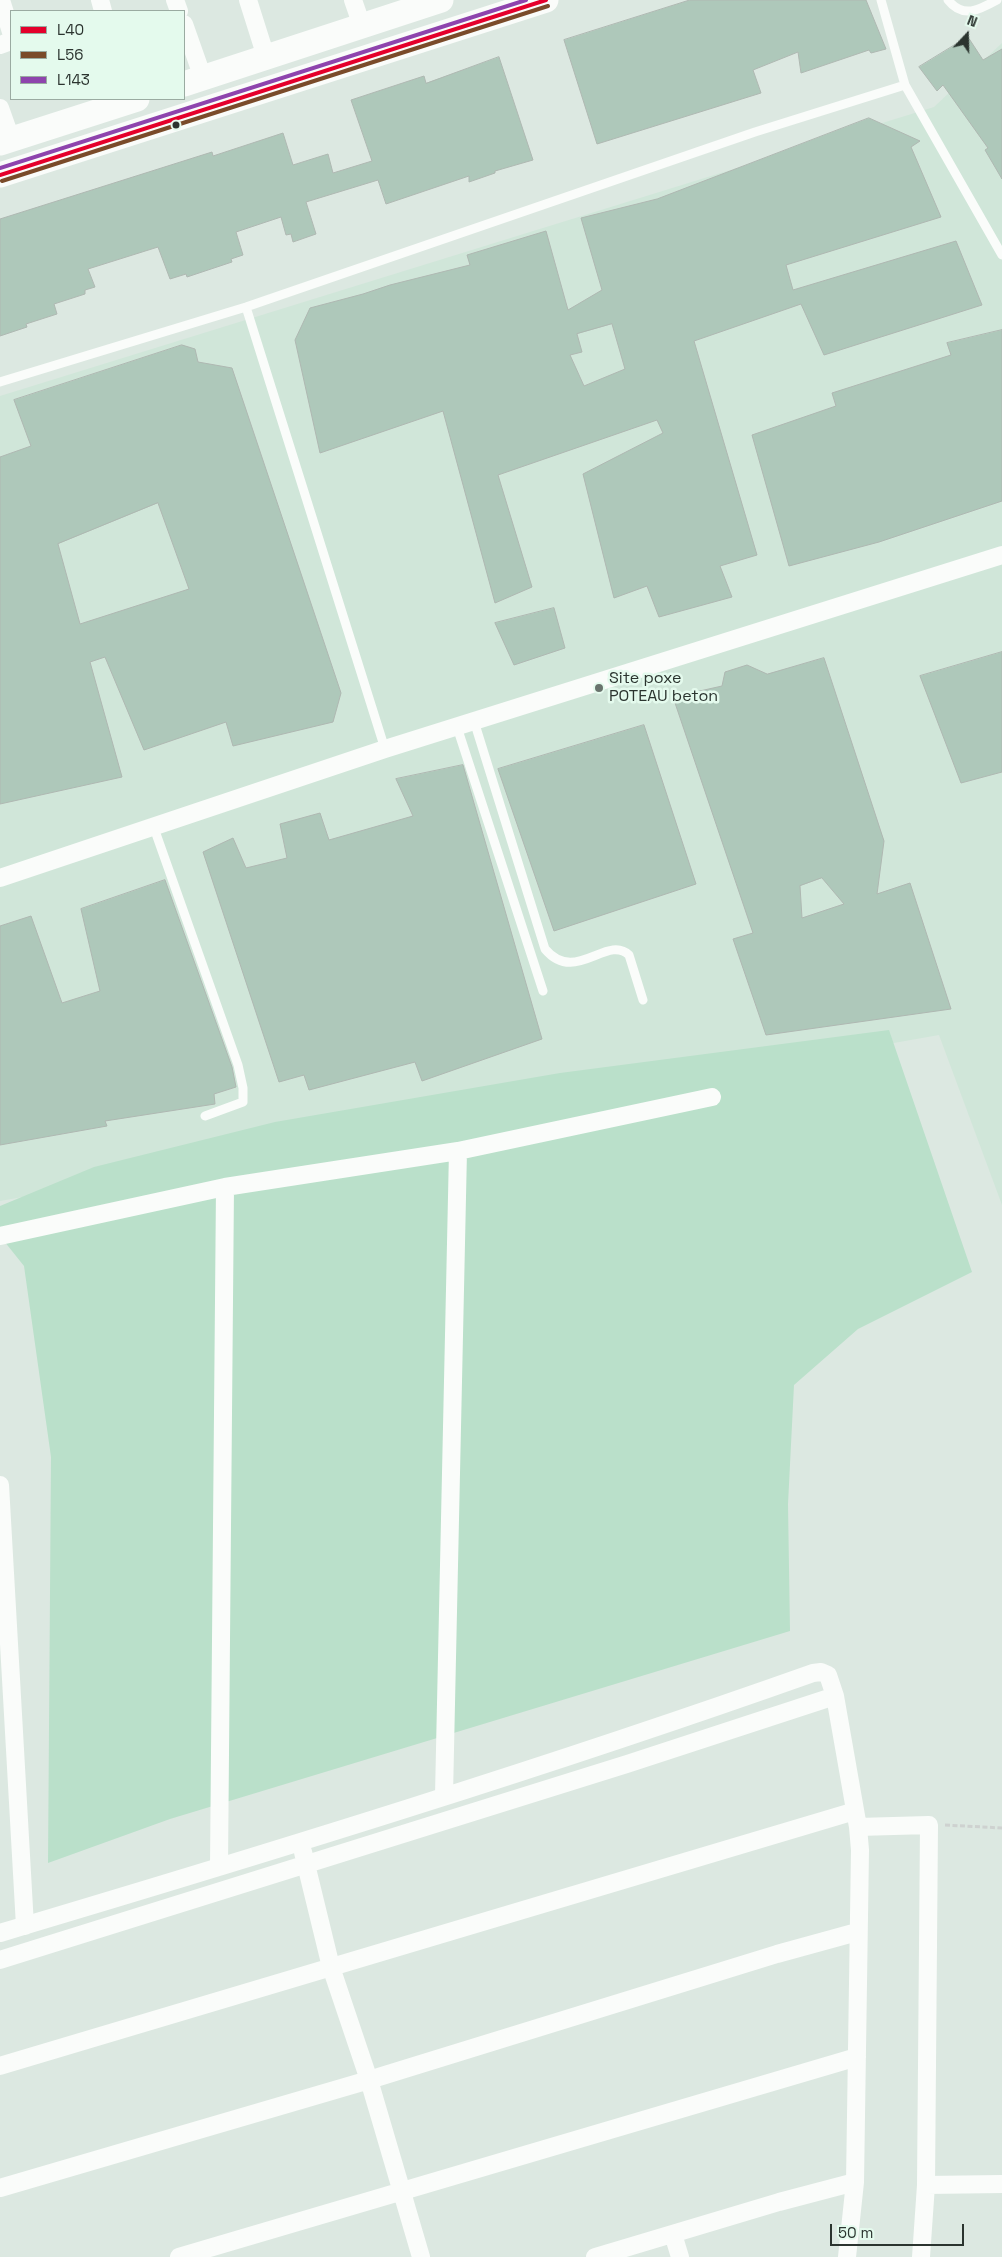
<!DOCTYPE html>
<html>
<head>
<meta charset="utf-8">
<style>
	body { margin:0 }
	#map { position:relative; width:1002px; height:2257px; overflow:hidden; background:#dce8e1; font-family:"Space Grotesk",sans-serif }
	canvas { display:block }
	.legend { position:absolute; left:10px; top:10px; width:175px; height:90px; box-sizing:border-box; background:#e4faed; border:1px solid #9aaba1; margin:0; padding:6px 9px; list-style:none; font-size:15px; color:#2b342f }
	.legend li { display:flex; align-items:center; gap:10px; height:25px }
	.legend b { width:25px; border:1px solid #9aaba1 }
	.north { position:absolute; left:942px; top:10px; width:50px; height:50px; -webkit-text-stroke:4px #e4faed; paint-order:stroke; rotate:21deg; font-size:14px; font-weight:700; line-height:20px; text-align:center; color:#2b342f }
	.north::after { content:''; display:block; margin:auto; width:18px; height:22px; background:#2b342f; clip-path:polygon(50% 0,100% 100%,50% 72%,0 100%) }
	.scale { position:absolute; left:830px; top:2224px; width:134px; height:22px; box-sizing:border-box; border:2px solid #2b342f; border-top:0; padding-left:6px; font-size:15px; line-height:18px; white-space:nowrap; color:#2b342f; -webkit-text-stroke:4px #e4faed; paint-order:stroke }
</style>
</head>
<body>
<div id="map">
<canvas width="1002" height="2257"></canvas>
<ul class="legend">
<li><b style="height:6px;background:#e4002b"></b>L40</li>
<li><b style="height:6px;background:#7a4b2a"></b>L56</li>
<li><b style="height:6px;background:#8e44ad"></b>L143</li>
</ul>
<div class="north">N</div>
<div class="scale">50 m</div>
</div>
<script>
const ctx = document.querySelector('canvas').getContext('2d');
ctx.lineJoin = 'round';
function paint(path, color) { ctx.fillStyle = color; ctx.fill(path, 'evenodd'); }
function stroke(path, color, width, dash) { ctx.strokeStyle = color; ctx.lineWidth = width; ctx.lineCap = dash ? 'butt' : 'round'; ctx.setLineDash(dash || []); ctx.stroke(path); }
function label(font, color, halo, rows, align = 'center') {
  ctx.font = font + ' "Space Grotesk",sans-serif'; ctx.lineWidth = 5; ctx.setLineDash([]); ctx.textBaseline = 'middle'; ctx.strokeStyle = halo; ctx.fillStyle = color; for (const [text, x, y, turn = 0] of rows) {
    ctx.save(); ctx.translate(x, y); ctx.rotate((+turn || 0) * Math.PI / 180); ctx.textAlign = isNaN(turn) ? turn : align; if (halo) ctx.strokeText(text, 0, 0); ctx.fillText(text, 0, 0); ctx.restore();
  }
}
const built = new Path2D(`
	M1002,43V1205L939,1035L0,1201V396L934,107Z`);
const green = new Path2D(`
	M889,1030L972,1272L858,1329L794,1385L788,1504L790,1631L170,1819L48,1863L51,1457L24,1266L0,1236V1206L94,1167L275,1122L560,1073Z`);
const building = new Path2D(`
	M690,0H866L886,49L871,53L869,50L801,73L798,52L753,70L761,93L597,144L564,40Z
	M968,37L983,60L1002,49V179L985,150L988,148L943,85L937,91L919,67Z
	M499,57L533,160L495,171V173L469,182V176L386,204L378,180L306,202L316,234L293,242L291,234L286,235L281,217L236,232L243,255L231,259L232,262L187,277L186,274L170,279L158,247L88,269L95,287L85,290V294L54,304L57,314L26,324L27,327L0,336V219L212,152L213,156L283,133L293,165L328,154L333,173L372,161L351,100L424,76L426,83Z
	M869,118L920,141L911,147L941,217L786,265L793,290L956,241L982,305L824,355L801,304L694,341L757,555L720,566L732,597L659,617L647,586L614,598L583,474L663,433L657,420L498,475L532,587L495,603L443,411L320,453L295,340L310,308L363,294L390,285L470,265L467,255L546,231L568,310L602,290L581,218L657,199ZM612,324L625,369L584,386L570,355L582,352L577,334Z
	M1002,330V501L879,542L789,566L752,435L836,406L832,393L951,355L947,343Z
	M182,345L195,349L198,362L232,368L341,693L333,722L233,746L226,722L144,750L105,657L90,662L122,777L0,804V457L31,446L14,400ZM158,503L189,589L80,624L58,544Z
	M554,608L565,648L514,665L495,623Z
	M1002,652V772L961,783L920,676Z
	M824,658L884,841L877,894L910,883L951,1009L766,1035L733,939L753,933L673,697L722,686L725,672L747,665L767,674ZM822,878L844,904L802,918L800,886Z
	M644,725L696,884L554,931L498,769Z
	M463,765L542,1039L422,1081L415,1062L309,1090L304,1075L279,1082L203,852L233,838L246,868L287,858L280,824L320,813L329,840L413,816L396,779Z
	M165,880L232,1067L236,1087L214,1094L215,1104L105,1121L107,1126L0,1145V926L31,916L62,1003L100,991L81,909Z`);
const path = new Path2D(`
	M945,1825L1002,1828`);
const service = new Path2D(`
	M881,0L905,85L1002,255
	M948,0C963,19 979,10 997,0
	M246,307L385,749
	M0,382L246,307L755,132L905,85
	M474,721L545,949C575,985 607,934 629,955L643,1000
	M457,727L543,991
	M154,828L238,1065L243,1088V1102L205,1116`);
const minor = new Path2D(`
	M1,0L11,32
	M100,0L103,11
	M175,0L179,11
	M248,0L266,57
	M353,0L362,26
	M184,24L203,78
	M0,45L11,41
	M0,108L11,139
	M0,878L385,749L1002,555
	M0,1236L225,1187L458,1151L712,1097
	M0,1485L25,1926
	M444,1795L458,1151
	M858,1827L929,1825L926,2185L921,2257
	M303,1852L331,1967L369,2080L421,2257
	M219,1866L225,1187
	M0,1933C272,1852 545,1768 813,1673L821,1672L828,1675L835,1696L858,1827L860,1850L855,2182L847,2257
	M0,1960L627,1764L835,1696
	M0,2066L855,1811
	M926,2185L1002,2184
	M0,2188L369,2080L777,1954L857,1932
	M673,2234L680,2257
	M179,2257L857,2057
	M595,2257L779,2202L855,2182`);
const secondary = new Path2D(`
	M184,84L441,0
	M0,143L137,99
	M0,175L546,0`);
const bus1 = new Path2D(`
	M0,175L546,0`);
const bus2 = new Path2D(`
	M2,181L548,6`);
const bus3 = new Path2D(`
	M0,168L526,0`);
const markers = [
	[176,125,4.5,"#2b342f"],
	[599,688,5,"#69736d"]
];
const poiNames = [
	["Site poxe",609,679],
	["POTEAU beton",609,697]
];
paint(built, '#d0e6d9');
paint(green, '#bae0ca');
paint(building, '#aec8ba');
stroke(building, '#afb8b2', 1);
stroke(path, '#ced2d0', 3, [5, 2.5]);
stroke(service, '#fafcfa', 9);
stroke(minor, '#fafcfa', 18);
stroke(secondary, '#fafcfa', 25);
stroke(bus1, '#e4002b', 4);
stroke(bus2, '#7a4b2a', 4);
stroke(bus3, '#8e44ad', 4);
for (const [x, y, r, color] of markers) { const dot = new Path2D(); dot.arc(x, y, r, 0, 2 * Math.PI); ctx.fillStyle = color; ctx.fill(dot); stroke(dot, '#e4faed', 2); }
label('16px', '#2b342f', '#e4faed', poiNames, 'left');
</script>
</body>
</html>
